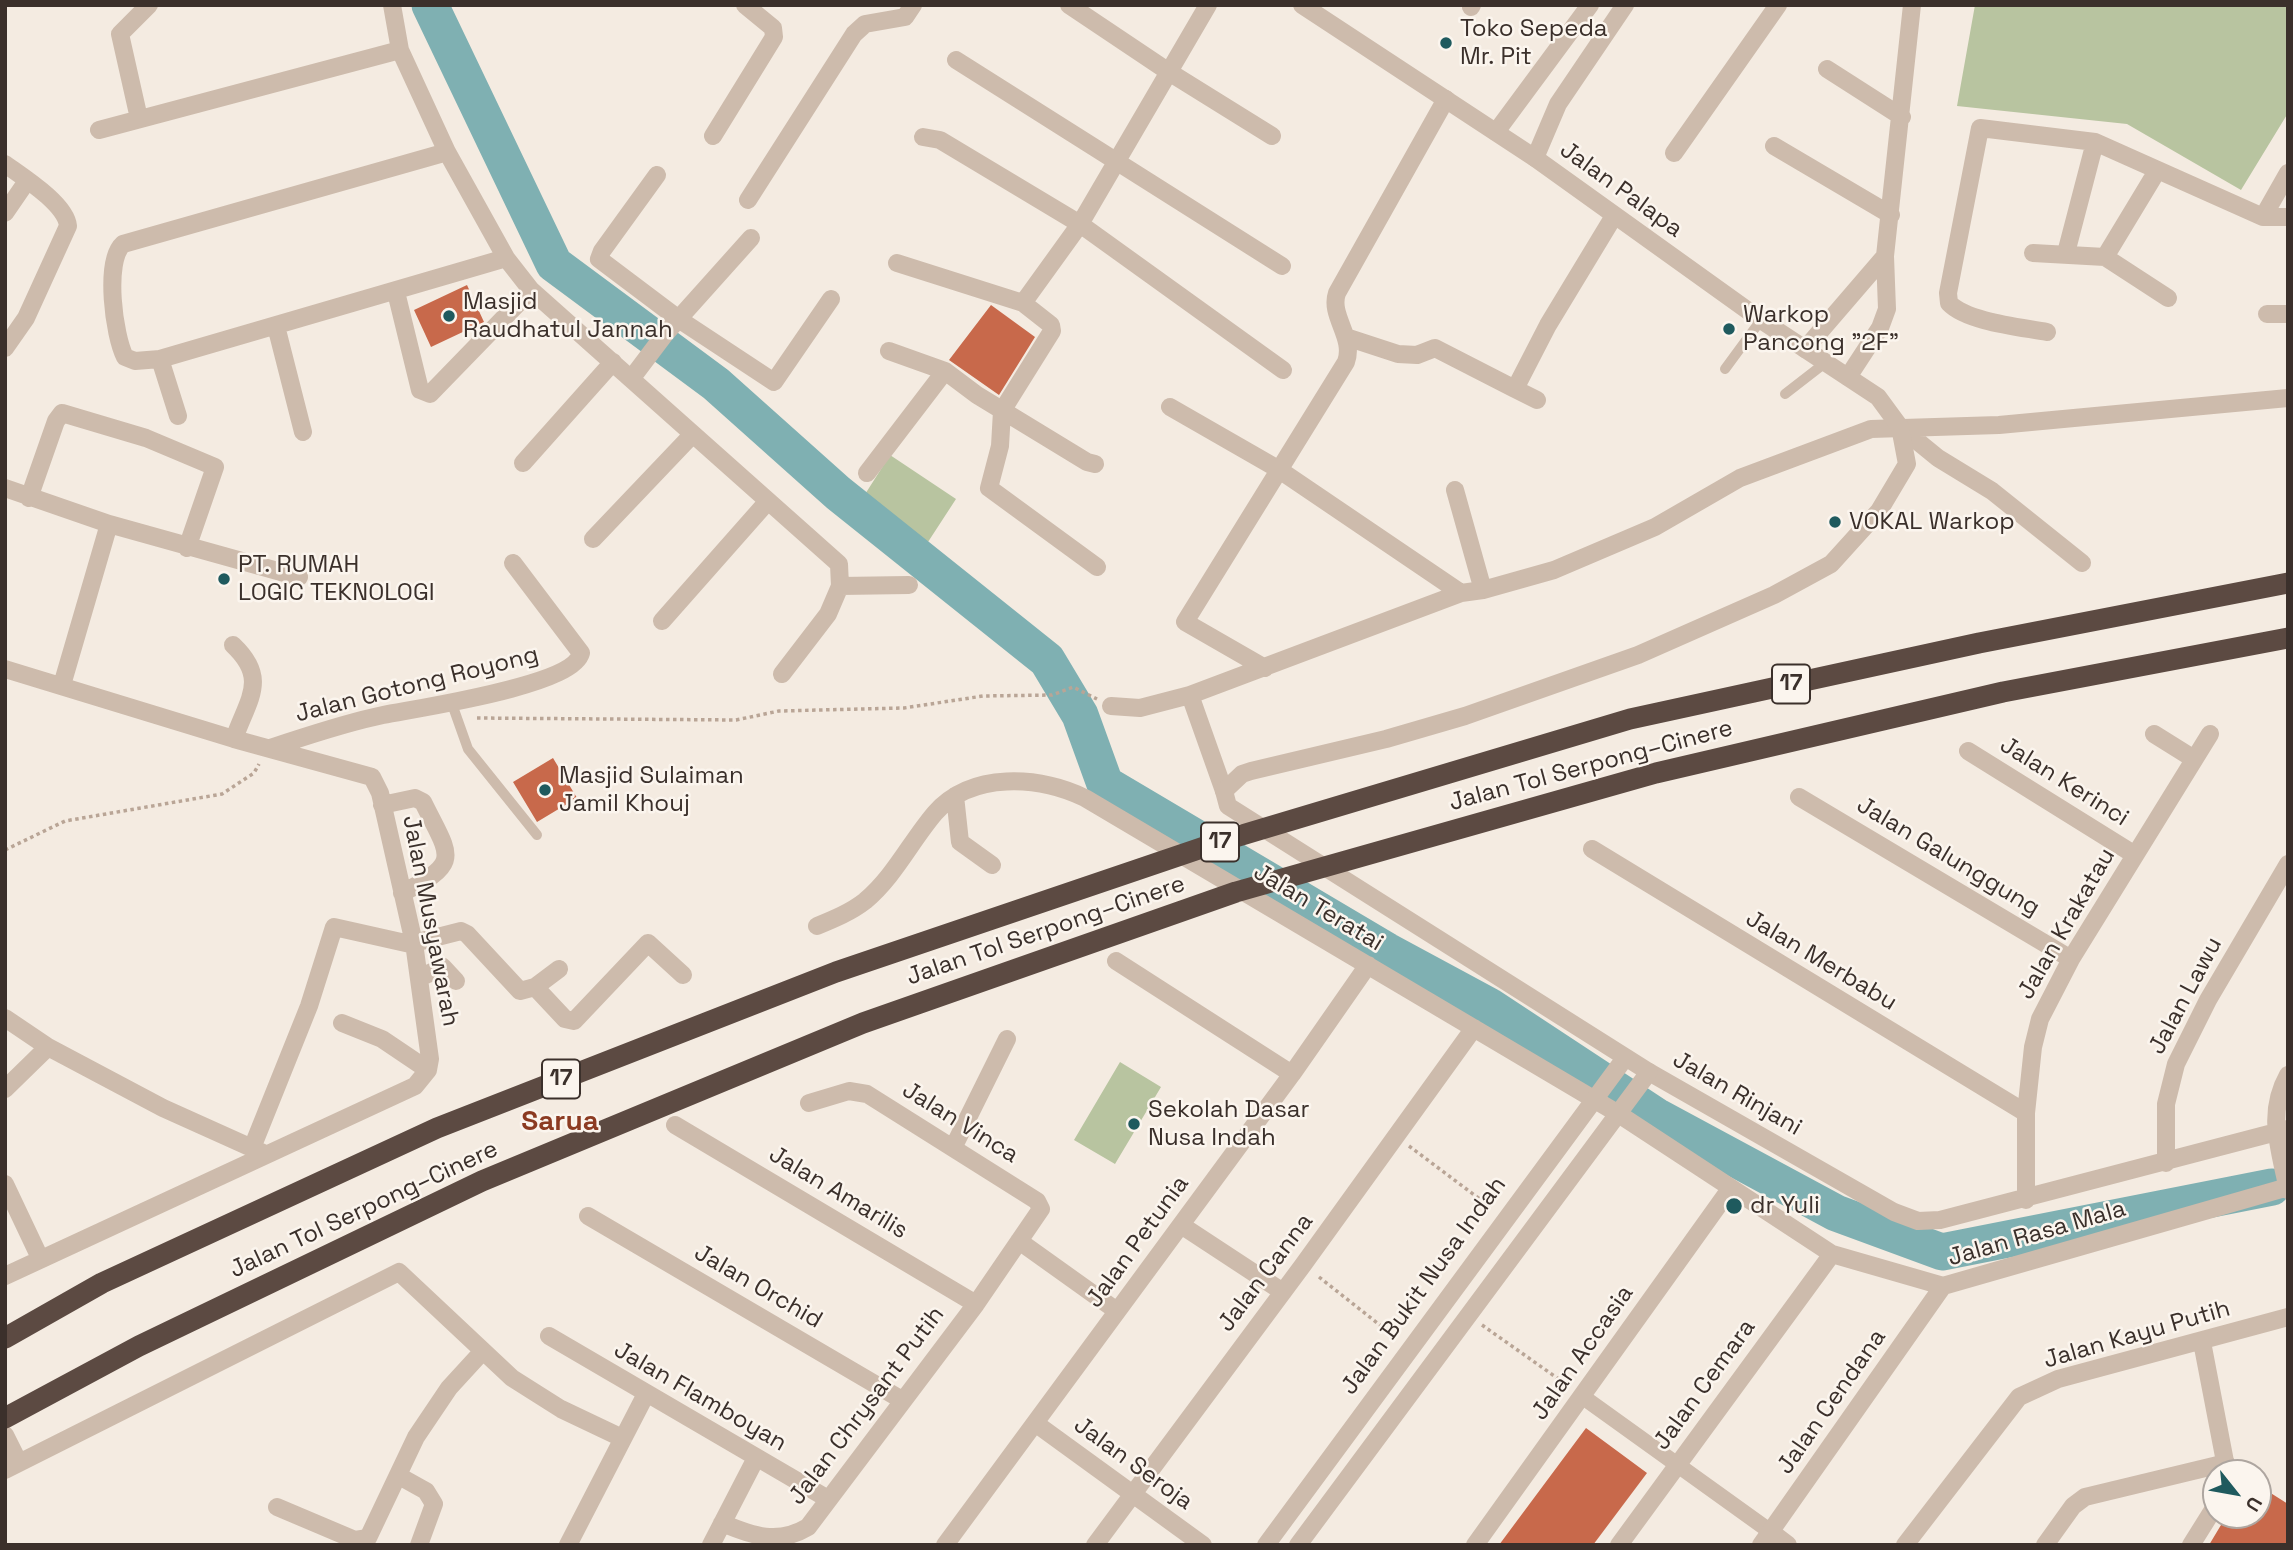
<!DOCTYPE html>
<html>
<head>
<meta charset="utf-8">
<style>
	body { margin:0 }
	#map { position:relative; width:2293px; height:1550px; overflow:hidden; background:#f4ebe1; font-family:"Space Grotesk",sans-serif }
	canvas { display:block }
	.frame { position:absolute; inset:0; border:7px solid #3b302b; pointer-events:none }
	.north { position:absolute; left:2202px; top:1459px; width:70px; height:70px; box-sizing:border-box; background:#fbf5ee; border:2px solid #aea6a0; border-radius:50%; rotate:121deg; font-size:19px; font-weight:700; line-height:28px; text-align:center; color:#3b302b }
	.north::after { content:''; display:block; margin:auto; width:24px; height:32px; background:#1f5a5e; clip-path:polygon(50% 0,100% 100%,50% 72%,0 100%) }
</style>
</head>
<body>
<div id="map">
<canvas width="2293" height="1550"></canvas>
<div class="frame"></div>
<div class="north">U</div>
</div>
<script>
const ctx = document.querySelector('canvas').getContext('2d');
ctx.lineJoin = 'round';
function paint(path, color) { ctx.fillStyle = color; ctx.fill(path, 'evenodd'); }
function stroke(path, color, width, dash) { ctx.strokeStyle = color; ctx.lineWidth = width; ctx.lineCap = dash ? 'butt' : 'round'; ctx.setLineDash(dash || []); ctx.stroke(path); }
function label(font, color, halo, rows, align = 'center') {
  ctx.font = font + ' "Space Grotesk",sans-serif'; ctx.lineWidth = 5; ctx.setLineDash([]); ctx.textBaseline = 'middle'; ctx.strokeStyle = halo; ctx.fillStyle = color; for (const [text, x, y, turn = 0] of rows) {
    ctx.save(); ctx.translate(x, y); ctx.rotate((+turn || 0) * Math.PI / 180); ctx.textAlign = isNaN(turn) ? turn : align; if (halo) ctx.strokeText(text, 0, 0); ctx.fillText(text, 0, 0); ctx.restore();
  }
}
const green = new Path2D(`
	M1975,5H2288V113L2241,190L2127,124L1957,106Z
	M890,455L956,499L928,542L862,499Z
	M1120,1062L1161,1087L1115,1164L1074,1140Z`);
const river = new Path2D(`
	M430,5L554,264L716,384L838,493L1047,660L1080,715L1105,784L1387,951L1489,1006L1656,1116L1836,1213L1942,1252L2272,1187`);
const building = new Path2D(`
	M467,285L484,322L431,347L414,310Z
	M991,305L1035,337L999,395L949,360Z
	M553,758L577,798L537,822L513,782Z
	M1586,1428L1647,1473L1593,1545H1499Z
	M2258,1485L2288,1504V1545H2209L2227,1515H2258Z`);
const path = new Path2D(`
	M477,718L736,720L779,711L904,708L983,696L1052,695L1073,687L1097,699
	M5,850L65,821L222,794L254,773L259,764
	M1409,1146L1493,1209
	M1319,1277L1395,1337
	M1482,1325L1567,1385`);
const service = new Path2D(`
	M1725,369L1761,320
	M1785,394L1825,363
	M452,704L468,749L537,835`);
const pedestrian = new Path2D(`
	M1583,1397L1771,1532`);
const minor = new Path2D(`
	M392,5L400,50L447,152L506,258L531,290L839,564L840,586L828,614L782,674
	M1069,5L1169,72L1272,136
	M1471,7L1472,5
	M956,60L1282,266
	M1827,69L1902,117
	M142,118L138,114L120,34L149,5
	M99,130L400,50
	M1496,132L1590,5
	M713,136L774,37L773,28L745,5
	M923,137L940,140L1080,224L1283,370
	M1774,146L1891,215
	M447,152L123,244C104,261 114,336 125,357L135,361L160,359L506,258
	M1674,153L1778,5
	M1535,158L1558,104L1625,5
	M5,164C23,177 66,204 68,226L26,318L5,348
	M657,175L602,251L599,259L680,320L774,382L831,299
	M748,200L854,34L865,24L905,17L913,5
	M5,213L27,181
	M2263,217L2288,173
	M2033,253L2105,257L2168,298
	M2066,253L2095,142
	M2105,257L2157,171
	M897,263L1023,303
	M396,292L420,390L430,394L531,290
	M2267,314H2288
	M276,326L303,432
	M2047,332C2021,327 1967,322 1949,303L1948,293L1980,128L2095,142L2263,217H2288
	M1346,337L1398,354L1417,355L1435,348L1515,389
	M1805,349L1885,256
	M889,351L945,371L977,395L1087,462L1095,464
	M160,359L178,416
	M1848,377L1880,328L1887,309L1885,256L1912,5
	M631,379L665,334L751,238
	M1537,400L1515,389L1548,325L1614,216
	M1170,407L1278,469L1461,593
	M1900,427L1938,458L1992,491L2082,563
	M523,463L613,362
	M867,473L945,371
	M5,488L109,524L299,577
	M1455,490L1483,590
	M29,498L56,421L62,413L146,438L215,467L187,548
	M593,539L692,435
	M1097,567L989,488L1000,446L1002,411L1052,331L1051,325L1023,303L1080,224L1208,5
	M840,586L909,585
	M662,621L768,501
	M233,645C269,679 248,699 234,739
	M1265,668L1185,622L1346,362C1355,337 1329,316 1337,293L1446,99
	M5,669L234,739L372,777L380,793L414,943L430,1059L428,1070L415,1086L5,1276
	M62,685L109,524
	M1190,695L1224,791
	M1111,706L1140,708L1190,695L1461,593L1483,590L1554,570L1655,527L1740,478L1871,429L1999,425L2288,398
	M2154,734L2194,759
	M270,748C307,736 344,723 383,715C417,708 573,686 581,653L513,563
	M1968,751L2135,855
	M955,796L960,842L992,865
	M1799,797L2071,959
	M382,805L415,798L423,802C450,857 463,862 402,893
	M1592,849L2026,1113
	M817,926C834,919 851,912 865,901C894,877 911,841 935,813C972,771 1039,776 1085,798L1617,1113L1832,1254L1943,1286L2288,1187
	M1116,961L1292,1074
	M419,978L443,967L456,981
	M535,987L565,1019L574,1021L648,943L683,975
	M5,1018L48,1047
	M342,1023L382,1039L428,1070
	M1649,1072L1894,1212L1918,1221L1940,1220L2288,1129
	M2288,1075C2266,1114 2280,1149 2288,1190
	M5,1089L48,1047L163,1108L263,1153
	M675,1125L976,1304
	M954,1146L1007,1039
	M252,1148L309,1006L334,927L410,944L461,931L467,934L520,991L535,987L559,969
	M2166,1163V1104L2176,1064L2208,1000L2288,864
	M5,1184L40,1258
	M2026,1200V1113L2033,1047L2040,1019L2071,959L2210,734
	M588,1216L902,1400
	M1181,1225L1283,1292
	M1019,1241L1117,1311
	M549,1336L828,1499
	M2202,1342L2227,1472
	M1035,1423L1203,1545
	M5,1435L19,1463
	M5,1470L399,1272L512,1378L561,1409L622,1438
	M399,1476L426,1491L434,1504L419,1545
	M277,1507L355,1540L368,1538L416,1437L449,1388L482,1352
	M722,1523C753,1536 778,1545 808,1527L976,1304L1041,1209L1037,1201L867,1094L849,1091L809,1103
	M1771,1532L1788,1545
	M568,1545L646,1394
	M711,1545L756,1458
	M945,1545L1292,1074L1368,965
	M1095,1545L1303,1265L1474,1028
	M1475,1545L1730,1189
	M1619,1545L1832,1254
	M1761,1545L1943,1286
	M1905,1545L2019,1397L2058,1379L2288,1317
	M2045,1545L2073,1506L2085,1497L2226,1463
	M2191,1545L2216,1505`);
const tertiary = new Path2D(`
	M1266,1545L1625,1058
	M1298,1545L1649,1072L1228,806L1224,791L1242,774L1251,771L1386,739L1465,716L1638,655L1774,595L1831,564L1879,511L1907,464L1900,427L1878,397L1761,320L1535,158L1302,5`);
const motorway = new Path2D(`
	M5,1338L102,1283L437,1128L836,972L1222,841L1630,719L1979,643L2288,583
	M5,1418L139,1346L482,1181L863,1023L1236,892L1656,773L2003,692L2288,638`);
const markers = [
	[1446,43,7,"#1f5a5e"],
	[449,316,7,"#1f5a5e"],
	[1729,329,7,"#1f5a5e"],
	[1835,522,7,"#1f5a5e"],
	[224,579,7,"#1f5a5e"],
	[545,790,7,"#1f5a5e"],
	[1134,1124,7,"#1f5a5e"],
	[1734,1206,9,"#1f5a5e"]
];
const shields = [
	[1791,684,38],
	[1220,842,38],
	[561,1079,38]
];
const shieldNames = [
	["17",1791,684],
	["17",1220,842],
	["17",561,1079]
];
const poiNames = [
	["Toko Sepeda",1460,29],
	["Mr. Pit",1460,57],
	["Masjid",463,302],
	["Raudhatul Jannah",463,330],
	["Warkop",1743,315],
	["Pancong \"2F\"",1743,343],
	["VOKAL Warkop",1849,522],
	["PT. RUMAH",238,565],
	["LOGIC TEKNOLOGI",238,593],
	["Masjid Sulaiman",559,776],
	["Jamil Khouj",559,804],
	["Sekolah Dasar",1148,1110],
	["Nusa Indah",1148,1138],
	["dr Yuli",1750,1206]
];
const streetNames = [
	["Jalan Palapa",1621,190,36],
	["Jalan Gotong Royong",417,685,-14],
	["Jalan Tol Serpong–Cinere",1591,766,-15],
	["Jalan Kerinci",2064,782,32],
	["Jalan Galunggung",1948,857,31],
	["Jalan Teratai",1318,908,31],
	["Jalan Musyawarah",430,921,79],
	["Jalan Krakatau",2067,924,-60],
	["Jalan Tol Serpong–Cinere",1046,931,-19],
	["Jalan Merbabu",1821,961,31],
	["Jalan Lawu",2186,996,-62],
	["Jalan Rinjani",1737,1094,30],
	["Jalan Vinca",960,1123,32],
	["Jalan Amarilis",838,1193,31],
	["Jalan Tol Serpong–Cinere",364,1210,-25],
	["Jalan Rasa Mala",2037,1234,-16],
	["Jalan Petunia",1138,1242,-54],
	["Jalan Canna",1266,1273,-53],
	["Jalan Bukit Nusa Indah",1424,1286,-54],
	["Jalan Orchid",758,1287,30],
	["Jalan Kayu Putih",2137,1335,-16],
	["Jalan Accasia",1583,1353,-55],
	["Jalan Cemara",1705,1385,-54],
	["Jalan Flamboyan",700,1397,30],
	["Jalan Cendana",1832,1402,-55],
	["Jalan Chrysant Putih",867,1406,-53],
	["Jalan Seroja",1133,1464,36]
];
const quarterNames = [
	["Sarua",560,1122]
];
paint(green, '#b8c4a0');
stroke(river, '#7fb0b2', 37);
paint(building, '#c8694b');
stroke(path, '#b9a596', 3.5, [3.5, 3.5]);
stroke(service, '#cdbbac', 10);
stroke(pedestrian, '#cdbbac', 16);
stroke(minor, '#cdbbac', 18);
stroke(tertiary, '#cdbbac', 18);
stroke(motorway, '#5c4a42', 21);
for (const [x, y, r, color] of markers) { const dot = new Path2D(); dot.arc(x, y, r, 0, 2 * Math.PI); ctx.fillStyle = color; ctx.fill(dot); stroke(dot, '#fbf5ee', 2.5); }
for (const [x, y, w] of shields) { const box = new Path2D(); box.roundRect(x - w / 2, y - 19.5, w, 39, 5); ctx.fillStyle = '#fbf5ee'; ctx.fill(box); stroke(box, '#3b302b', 2); }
label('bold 23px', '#3b302b', null, shieldNames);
label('24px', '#3b302b', '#fbf5ee', poiNames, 'left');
label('24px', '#3b302b', '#fbf5ee', streetNames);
label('bold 28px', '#8c3b22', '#fbf5ee', quarterNames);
</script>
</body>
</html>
